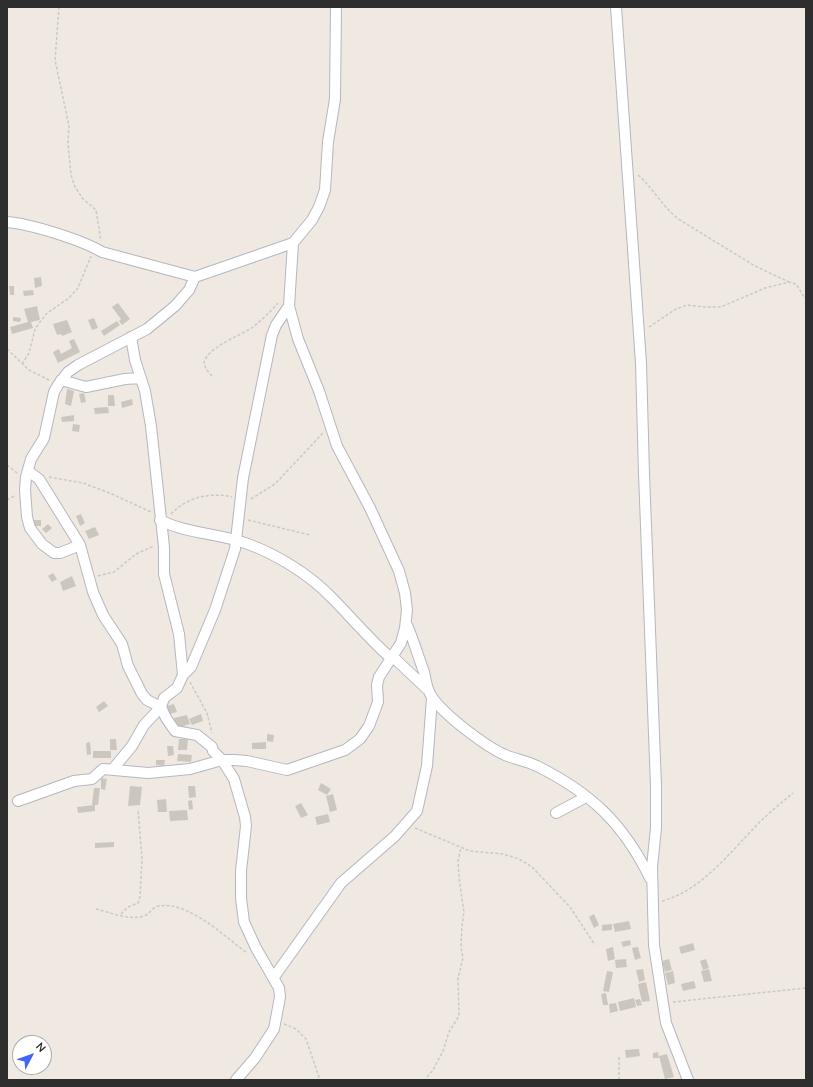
<!DOCTYPE html>
<html>
<head>
<meta charset="utf-8">
<style>
	body { margin:0 }
	#map { position:relative; width:813px; height:1087px; overflow:hidden; background:#efe9e1; font-family:"Nunito Sans",sans-serif }
	canvas { display:block }
	.frame { position:absolute; inset:0; border:8px solid #2e2e2e; pointer-events:none }
	.north { position:absolute; left:12px; top:1035px; width:40px; height:40px; box-sizing:border-box; background:#fff; border:1px solid #ababab; border-radius:50%; rotate:49deg; font-size:11px; font-weight:700; line-height:16px; text-align:center; color:#2e2e2e }
	.north::after { content:''; display:block; margin:auto; width:14px; height:18px; background:#4264fb; clip-path:polygon(50% 0,100% 100%,50% 72%,0 100%) }
</style>
</head>
<body>
<div id="map">
<canvas width="813" height="1087"></canvas>
<div class="frame"></div>
<div class="north">N</div>
</div>
<script>
const ctx = document.querySelector('canvas').getContext('2d');
ctx.lineJoin = 'round';
function paint(path, color) { ctx.fillStyle = color; ctx.fill(path, 'evenodd'); }
function stroke(path, color, width, dash) { ctx.strokeStyle = color; ctx.lineWidth = width; ctx.lineCap = dash ? 'butt' : 'round'; ctx.setLineDash(dash || []); ctx.stroke(path); }
const building = new Path2D(`
	M41,277L42,286L35,288L34,278Z
	M9,286H14V295H10Z
	M33,290L34,295L24,296L23,291Z
	M118,303L130,319L122,325L119,321L121,319L112,307Z
	M37,306L40,320L31,322L33,328L12,334L10,327L28,322L24,309Z
	M13,317L21,318L20,322L13,321Z
	M94,318L98,328L92,330L88,320Z
	M67,320L72,332L62,336L61,334L57,335L53,324Z
	M117,321L120,325L104,336L101,331Z
	M74,339L80,352L58,363L53,352L59,349L61,354L72,348L69,341Z
	M67,389L74,391L71,406L65,404Z
	M84,393L86,402L81,403L79,394Z
	M108,395H114L115,406H108Z
	M132,399L133,405L122,408L121,402Z
	M108,407L109,413L95,414L94,408Z
	M74,415V421L62,422L61,417Z
	M73,424L80,425L79,432L72,431Z
	M81,514L85,523L80,526L76,516Z
	M31,520H41V526H31Z
	M48,524L52,528L46,533L42,529Z
	M95,527L99,535L89,539L85,531Z
	M53,573L57,579L52,582L48,576Z
	M72,576L76,586L63,591L60,582Z
	M104,701L108,706L99,712L96,707Z
	M174,704L177,712L170,714L167,706Z
	M201,714L203,721L192,725L189,719Z
	M187,715L190,724L177,728L174,718Z
	M267,734L274,735L273,742L267,741Z
	M110,739H116L117,750H110Z
	M179,739H188L187,750H178Z
	M90,742L91,754L87,755L86,743Z
	M266,742V749H252V743Z
	M167,746H173L174,755L168,756Z
	M93,751H111V758H93Z
	M178,754L192,755L191,762L177,761Z
	M156,760H165L164,766L156,765Z
	M101,778L107,779L105,790L101,789Z
	M321,783L331,789L327,795L318,790Z
	M130,786L142,787L140,805L128,806Z
	M188,786H195L196,797L189,798Z
	M94,788H100L98,805H92Z
	M333,794L337,810L330,812L326,796Z
	M166,799L167,812H158L157,800Z
	M192,800L193,809L189,810L188,801Z
	M301,803L308,815L301,818L295,806Z
	M95,805V811L78,813L77,807Z
	M187,810L188,820L170,821L169,811Z
	M328,814L330,822L317,825L315,817Z
	M114,842V847L95,848V843Z
	M594,914L599,925L594,928L589,917Z
	M629,921L631,929L615,932L613,924Z
	M612,924V930L602,931V925Z
	M630,940L631,945L623,947L621,942Z
	M693,943L695,950L681,954L679,947Z
	M613,947L615,959L608,961L606,949Z
	M638,947L641,958L635,960L632,948Z
	M626,959L627,967L616,968L615,960Z
	M669,959L672,970L665,972L662,961Z
	M706,959L709,968L703,970L700,961Z
	M643,969L645,980L639,982L636,970Z
	M709,969L712,981L704,982L701,971Z
	M607,971L613,972L609,992L603,991Z
	M673,971L675,983L668,985L665,973Z
	M694,981L696,988L683,991L681,984Z
	M646,982L650,1001L642,1002L638,984Z
	M606,993L608,1005H603L601,994Z
	M634,998L636,1007L620,1011L618,1002Z
	M640,999L642,1005L637,1006L635,1000Z
	M616,1003L618,1011L610,1013L609,1004Z
	M639,1049L640,1056L626,1058L625,1050Z
	M658,1052L659,1058H653V1053Z
	M667,1054L674,1077L665,1079L659,1056Z`);
const path = new Path2D(`
	M59,7L55,60L69,126L68,143L71,175L75,187L83,199L96,210L101,241
	M638,175C654,189 663,208 680,220L755,266L789,282
	M649,327L676,309L687,305L705,307H721L765,288L789,282L796,284L806,300
	M7,349L29,370L49,380
	M22,364L29,353L35,329L46,314L69,298L78,288L91,256
	M212,376L206,369L204,363C207,347 240,336 253,327C262,320 270,312 278,303
	M7,465L17,473
	M49,477L83,483L112,494L151,512
	M251,499L275,484L323,433
	M7,500L16,495
	M171,514C187,497 210,492 232,497
	M248,520L310,535
	M98,576L114,572L136,554L154,546
	M190,682L207,713L212,733
	M415,828L470,851L503,854L519,859L532,867L570,907L595,945
	M662,901C700,891 727,856 754,828C766,815 780,804 793,793
	M96,909C109,912 130,921 144,916C150,914 152,907 159,906C189,901 225,937 247,953
	M121,914L128,907L138,903L140,897L142,859L138,809
	M673,1002L806,988
	M284,1024L296,1029L306,1039L320,1080
	M427,1077L433,1070L443,1051L449,1032L459,1016L458,978L463,958L461,947L462,926L464,912L459,878L458,861L461,848
	M619,1080V1057`);
const minor = new Path2D(`
	M616,7L641,363L644,474L656,786V828L652,867L654,945L666,1023L688,1080
	M7,222C31,224 82,240 102,252L195,277L293,243L312,220L319,207L325,190L328,142L335,99L336,7
	M131,337L135,360L145,391L151,426L164,547V574L179,634L183,675
	M61,380L86,387L125,379L141,378
	M28,471L39,479L80,545L93,592L103,615L122,644L128,666L142,694L147,700L161,707L166,718L175,731L197,735L212,747L213,751L222,760L234,779L245,817L246,826L241,871V898L244,922L256,948L279,988L280,997L274,1029L255,1058L236,1080
	M160,520C187,534 219,533 248,544C278,555 310,575 332,598C352,618 370,640 392,659
	M80,545L60,553H54L42,544L30,528L27,517L25,490L26,477L31,459L44,438L54,392L58,385L68,372L78,365L147,329L175,306L189,290L195,277
	M406,623C413,638 418,656 424,672C426,680 426,689 432,697C444,715 485,746 505,755C515,759 526,761 537,766C591,793 623,823 650,878
	M393,657L427,689
	M112,770L132,746L144,725L161,707L164,698L177,688L183,675L191,667L215,610L235,549L243,478L272,335L276,325L289,306
	M18,801L74,781L92,779L103,769L148,773L190,769L222,760H234L247,761L287,770L345,750L360,739L369,726L378,702L377,685L379,677L401,643L405,628L407,610L405,593L399,571L370,508L337,446L319,391L298,339L289,306L293,243
	M556,813L586,797
	M274,977L341,883L395,836L417,811L427,766L432,698`);
paint(building, '#cbc7bf');
stroke(minor, '#b4b7c1', 12);
stroke(path, '#c9c9c9', 1.5, [3, 2]);
stroke(minor, '#fff', 10);
</script>
</body>
</html>
